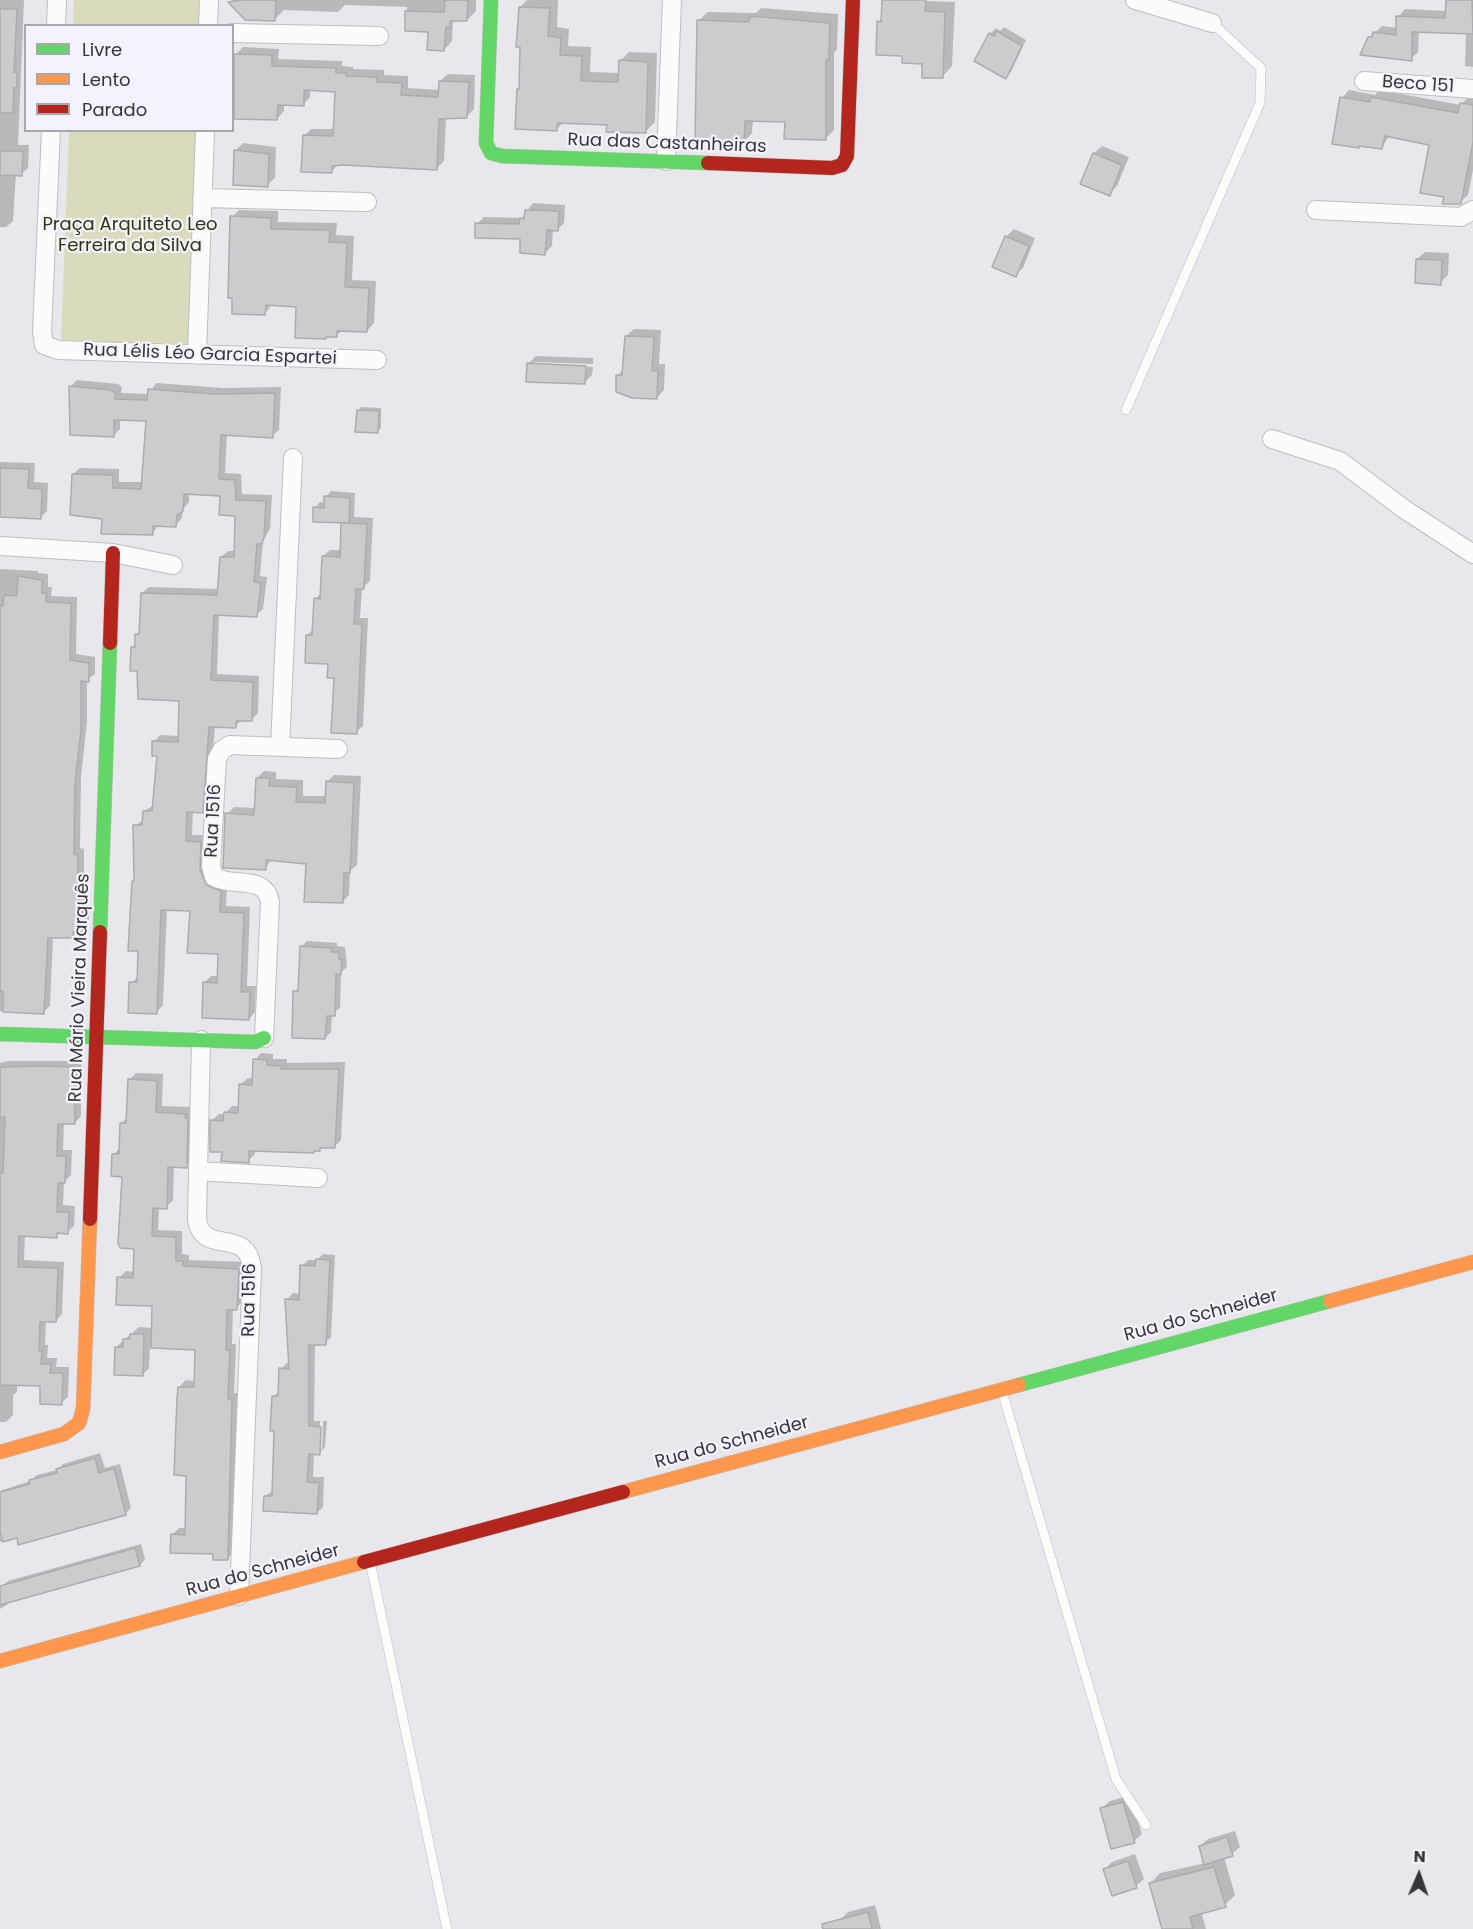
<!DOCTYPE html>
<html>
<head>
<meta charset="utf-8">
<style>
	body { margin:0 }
	#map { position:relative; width:1473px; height:1929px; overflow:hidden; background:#e8e8ec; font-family:Poppins,sans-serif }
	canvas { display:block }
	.legend { position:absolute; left:24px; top:24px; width:210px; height:108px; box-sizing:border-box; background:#f4f3fc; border:2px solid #a8a7ae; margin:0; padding:8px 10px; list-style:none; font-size:18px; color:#363539 }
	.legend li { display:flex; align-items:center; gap:12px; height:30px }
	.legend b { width:30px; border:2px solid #a8a7ae }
	.north { position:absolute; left:1389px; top:1845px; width:60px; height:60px; -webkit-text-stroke:4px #f4f3fc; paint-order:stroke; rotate:2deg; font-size:16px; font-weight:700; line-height:24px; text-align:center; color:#363539 }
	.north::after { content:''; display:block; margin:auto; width:21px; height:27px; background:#363539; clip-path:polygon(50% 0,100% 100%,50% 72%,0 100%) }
</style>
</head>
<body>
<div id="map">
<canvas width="1473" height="1929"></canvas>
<ul class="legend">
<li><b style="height:8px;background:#63d668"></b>Livre</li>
<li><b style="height:8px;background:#ff974d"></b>Lento</li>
<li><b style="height:8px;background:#b3261e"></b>Parado</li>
</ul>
<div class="north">N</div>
</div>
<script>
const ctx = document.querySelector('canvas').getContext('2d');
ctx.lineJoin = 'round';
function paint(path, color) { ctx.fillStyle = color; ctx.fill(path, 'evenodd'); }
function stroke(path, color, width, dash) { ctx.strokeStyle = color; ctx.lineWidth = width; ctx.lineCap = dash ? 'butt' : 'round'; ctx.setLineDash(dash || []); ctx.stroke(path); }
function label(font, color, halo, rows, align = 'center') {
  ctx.font = font + ' Poppins,sans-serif'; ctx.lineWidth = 4.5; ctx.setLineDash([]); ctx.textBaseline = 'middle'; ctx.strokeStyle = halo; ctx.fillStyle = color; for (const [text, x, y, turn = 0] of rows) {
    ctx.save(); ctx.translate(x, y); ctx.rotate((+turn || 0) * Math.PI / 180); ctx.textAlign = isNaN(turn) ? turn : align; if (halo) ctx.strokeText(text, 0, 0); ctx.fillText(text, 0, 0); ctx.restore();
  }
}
const green = new Path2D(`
	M74,0H203L202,25L73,26Z
	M69,131H198L191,345L61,340Z`);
const shadow = new Path2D(`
	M0,0H24L18,145H29L28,168L21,174H16L13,221L6,227H0Z
	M232,0H476V11L467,20H456L453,22L452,41L444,50L430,31L406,30L407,7L345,5L338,12L284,10L275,19L246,18L230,2Z
	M527,0H558L557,27L569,29L568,46L591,47L590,72L620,73V61L629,52L657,53L655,122L646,131L608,123L564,122L556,130L521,87L520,7Z
	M893,0L955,2L952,66L942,77L924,62L903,55L879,22Z
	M1447,0H1473V67L1465,66L1466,32L1419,31L1418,52L1411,59L1369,38L1382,26L1398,28V17L1405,9L1447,11Z
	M761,8L838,14L837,50L834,52V130L825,139L786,120L753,119L752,133L744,142L699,20L708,12L756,13Z
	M1004,27L1026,40L1011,72L1006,77L990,34L996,28L1000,31Z
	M243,47L279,49L278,59L342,61V66L353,67V69L384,70V75L408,76V88L440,90V81L448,74L475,75L474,109L466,117H446L444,161L437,168L339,164L331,172L304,136L311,129H335L336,90L310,89V97L303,105L284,104V111L277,119L235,55Z
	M1349,90L1375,95L1379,90L1461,105L1469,96L1473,97V170L1468,195L1458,204L1444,203L1445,196L1431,144L1390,135L1382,147L1361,145L1358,147L1342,98Z
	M243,143L276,147L275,178L267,185L235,151Z
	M1102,146L1129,157L1117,186L1109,194L1082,183L1094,153Z
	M533,203L565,205L564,223L558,229H553L552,246L545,253L522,238L477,224L484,217L522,218Z
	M239,210L278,211V222L337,223L336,235L354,236L352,280L376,281L374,323L367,331L342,330L336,336L297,305L272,304L265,314L232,217Z
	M1014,229L1035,238L1023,268L1015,275L1006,237Z
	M1425,252L1449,253L1448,275L1440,283L1417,259Z
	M634,329L661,330L659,364H665L664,390L657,398L618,375L624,369L626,336Z
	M536,356L593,358V364L534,362V365L593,367L592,375L585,382L528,364Z
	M77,380L118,384L122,387L121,393L149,394L156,383L223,388L281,387L279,430L272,436L227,434L225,473L241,474L242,494L272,495L270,529L263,541L260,576L267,577L263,609L256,615L219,614L217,674L259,676L258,713L251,720L242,719L236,726H215L209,805L202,811H193L192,835H207L227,885L226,906L250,907L247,986H256L255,1012L249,1019L204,983L211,976H218L219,952L191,910L167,909L163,1005L157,1012L131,983L139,976L135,826L144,819V811L154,805L159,755L154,742L160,735L179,736L181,699L138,669L133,647L141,631L142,593L149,587L219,589L221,557L228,551H236L237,514L221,494L189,493V502L183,509L182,518L176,525L159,524L152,534L103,518L73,474L80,468L119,469V482H143L148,420L120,419V429L113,436L71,386Z
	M361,407L381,408V428L377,432L358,411Z
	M0,462L35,463L34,482L48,483L47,511L40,518L0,514Z
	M331,491L355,493L354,517L373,518L370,581L362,588L360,618H368L363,726L356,732L329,662L307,635L314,629L315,599L321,593L323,556L330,550H342L345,521L315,508L320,502L326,503V497Z
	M0,569L38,571V573L48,574V587H52L51,596L77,597L76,654L95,657V674L87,680V721L81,777L80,848L84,849V905H89V924L72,937L53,936L50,1006L43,1012L0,1011Z
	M264,771L276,772V779L303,780V796H327V782L334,775L361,776L357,865L350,871L349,895L342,902L307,862L272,859L265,869L227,814L234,807L255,808L257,778Z
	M307,941L337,943V946L345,947L347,967L341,972L340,1008L332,1014L331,1032L325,1038L295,991L300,986L301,947Z
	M261,1053L273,1054V1059H287V1063L345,1062L341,1140L334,1147L255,1150V1154L248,1161L223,1151L212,1120L219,1114H225L232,1106H240L241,1084L248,1078H254L255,1060Z
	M8,1061H81V1116L75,1123L64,1122L63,1150H72L71,1175L64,1182L63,1205L75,1206L74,1226L67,1232H61L57,1236L25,1235L24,1260L64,1262L62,1314L56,1321L46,1320L45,1345H48L47,1358H57L56,1367H69L68,1397L61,1403L42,1385L17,1384V1392L13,1395V1415L6,1422H0V1063Z
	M136,1073L163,1074L162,1106L192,1107L193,1159L186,1166H174L173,1200L166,1207H159L158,1230L182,1231V1254L189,1255V1260L245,1262L244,1302L233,1309L232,1344H236L234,1393H239L234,1552L227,1559L172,1535L179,1528H187V1475L179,1387L186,1380L195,1381L196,1349L150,1346L149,1368L142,1375L116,1347L139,1327L153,1328L154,1305L119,1278L126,1271L135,1272V1248L123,1175L113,1155L120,1148L121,1123L128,1117L129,1080Z
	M323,1254L335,1255L331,1337L325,1343H315L314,1421H320L319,1449H322L323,1421H327L325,1447L319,1453H314L313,1477H324L323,1507L317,1513L265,1496L274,1490L273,1397L280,1390L281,1369L287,1363H291L287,1299L293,1293L301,1294L302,1266L308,1260H317Z
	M100,1453L105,1468L120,1464L131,1508L125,1514L0,1542V1491L30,1481L37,1475L57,1470L63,1464Z
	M141,1544L145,1559L140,1565L11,1602L0,1609V1588L8,1581Z
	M1130,1795L1142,1834L1134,1841L1102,1808L1110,1801Z
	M1235,1831L1240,1847L1232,1854L1224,1857L1235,1895L1225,1905L1201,1912L1206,1929H1163L1150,1884L1160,1873L1206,1863L1200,1846L1208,1839Z
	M1135,1854L1144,1879L1136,1886L1104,1870L1112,1862Z
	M875,1905L881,1929H843L840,1920L848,1912Z`);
const building = new Path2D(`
	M242,0H276L275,21L245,20L228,2Z
	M445,0H468L467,21H450V28L446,27L444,51L427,50L428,32L405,31V11L444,12Z
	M882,0H926L925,11L945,12L943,78H922V64L902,63V56L876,55L877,21L881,22Z
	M1446,0H1472L1473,34L1412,32V61L1360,55L1368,37H1372L1373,32L1396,35V16L1445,18Z
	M519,7L550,8L548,36L561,38L560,55L582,56L581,81L618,82L619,60L648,62L646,133L606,132L607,125L557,123V131L515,129L517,89H519L520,47H516Z
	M0,9H17L14,72H17V88H14L13,113H0Z
	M751,16L830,23L829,60H826V140L784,139L785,122L745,121L744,143L695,141L697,20L748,22Z
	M997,31L1022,46L1006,79L974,61L989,33L994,36Z
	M234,54L272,55V66L336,68V73H346V76L377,77V82L402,83L401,95L438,97L439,81L469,82L467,118L439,119L437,170L343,165L332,166V173L301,172L303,135L333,136L335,92L304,90V106L278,105L277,120L234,119Z
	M1340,97L1370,102L1371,97L1458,113L1460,103L1473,105V142L1461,204H1442L1444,197L1420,193L1429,145L1385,136L1382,149L1359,146V148L1332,144Z
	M234,150L269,154L268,187L233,185Z
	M0,151H23L22,176L0,175Z
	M1093,153L1122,165L1110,196L1080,184Z
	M525,210L559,211L558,231L547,230L545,255L520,253V239L475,238V223L519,224L520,218L524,219Z
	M230,216L271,218V229L330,230L329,242L347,243L345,287L369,288L367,332L337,331V337H326V339L295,338L296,307L266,305L265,315L232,314V298H228Z
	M1005,236L1029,246L1016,277L992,267Z
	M1416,259L1442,260L1441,285L1415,283Z
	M625,336L654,337L652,371H658L657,399L632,398L616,392V375H622Z
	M527,363L586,366L585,384L526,382Z
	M69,386L111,390L116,394L115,399L147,400L148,389L215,394L275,393L273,438L221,435L219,479L235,480L236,500L266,501L264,537L262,544H257L254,582L261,583L257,617L214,615L211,680L253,682L252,721H236V728L209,727L203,813L187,812L186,841L201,842L200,869L206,885L221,891L220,912L244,913L241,992H250L249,1020L202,1018L203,982L217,983L218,954L187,953L190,911L161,910L157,1014L128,1013L129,982H137L138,951H128L132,881H134L133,825H142L143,811H152L157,756H152V741L178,742L179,701L138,699L137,671H130L131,647H135V634H139L141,593L217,595L220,557H234L235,516L219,515L220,496L184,494L183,511L177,515L176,527L153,526V535L101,534L102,519L70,515L72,474L113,475V488L141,489L146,421L114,420V437L70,435Z
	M357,410L379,411L378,433L355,432Z
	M0,468L29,469L28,488L42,489L41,519L0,517Z
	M324,496L350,498L349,523L313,522V507L324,508Z
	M341,523L367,524L364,589H356L354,624H362L357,734L331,733L334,678H327L328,664L305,663L306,635H312L314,598L320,599L322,556L340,557Z
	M18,576L42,580V593H46V602L71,603L70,660L89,663V682L81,681V729L75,784L74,854L78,855V911H83V932H73V938H48L44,1014L3,1012V991H0V606H3L4,595L17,596Z
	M256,778H270L269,786L297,787L296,802L325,803L326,781L354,783L350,873H344L343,903L304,902L306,864L266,860V870L223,868L225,813L254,815Z
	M300,946L332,948L331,952H339V959H342L341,975L336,974L335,1016H327L325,1039L292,1038L293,991H298Z
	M253,1059L267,1060V1065L281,1066V1069H339L335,1148H320V1151H314V1153L249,1151V1163L221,1161L222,1152H210V1120L223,1121L224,1112L238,1113L239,1084L252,1085Z
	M42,1066L74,1067L75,1124H58L57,1156H66L65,1183H58L57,1212H69L68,1234L57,1233V1238L19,1236L18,1267L58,1268L56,1322H40L39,1351H42L41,1364H51L50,1373H63L62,1405L40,1404V1386L0,1385V1173H3L5,1117H0V1067Z
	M128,1079L157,1081L156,1112L186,1114L185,1118H188L187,1168L168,1167L167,1209L153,1208L152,1236L176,1237V1261H183V1266L239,1269L237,1310H227L226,1350H230L228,1399H232L228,1560H213V1554L170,1553L171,1534L185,1535L186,1476L174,1475L177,1397L178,1387H194L195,1350L151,1348L152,1306L116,1305L117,1277L133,1278L134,1249L120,1248L118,1243L122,1177L111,1176L112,1154H119L120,1123H126Z
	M316,1259L330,1260L326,1345H309V1426L321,1427L320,1455L309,1454L307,1482L319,1483L317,1514L263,1511L264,1496H272L274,1431H270L272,1396H278L279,1368L289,1369L285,1299L299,1300L300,1265L315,1266Z
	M130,1334H144L143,1376L114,1375L115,1347H123V1339H130Z
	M95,1458L99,1473L114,1468L126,1515L18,1545L17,1538L3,1542L0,1532V1492L30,1484L29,1480L57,1473L56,1469Z
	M135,1548L140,1566L0,1605V1586Z
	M1123,1802L1135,1843L1111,1849L1100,1808Z
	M1227,1837L1233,1856L1204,1865L1199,1846Z
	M1128,1861L1137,1888L1112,1896L1103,1869Z
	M1214,1867L1226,1907L1190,1917L1193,1929H1162L1149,1883Z
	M868,1912L872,1929H823L822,1924Z`);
const lane = new Path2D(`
	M1126,410L1260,103L1261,68L1212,23
	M1002,1391L1116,1779L1146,1825
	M370,1561L447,1929`);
const street = new Path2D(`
	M1135,0L1212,23
	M56,26L57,0
	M208,26L209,0
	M232,33L379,36
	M1364,81L1473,89
	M51,130L42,331L44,345L58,350L377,360
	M666,161L672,0
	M202,198L367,202
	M1316,210L1461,217L1473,210
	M197,355L205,130
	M1272,439L1340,461L1404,509L1473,554
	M0,546L113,553L173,565
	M280,747L293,458
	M264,1038L270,902C265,874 235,888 214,877L211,866L217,759L222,750L230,745L338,749
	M201,1040L197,1220C203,1257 247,1225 252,1268L239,1596
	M198,1171L318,1178`);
const fast = new Path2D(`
	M491,0L486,143L491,153L502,156L708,163
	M100,932L110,643
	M0,1034L255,1042L264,1038
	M1019,1385L1330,1301`);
const slow = new Path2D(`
	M1330,1301L1473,1262
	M0,1452L64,1434L79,1423L83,1409L90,1219
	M623,1492L1019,1385
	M0,1661L364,1562`);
const jam = new Path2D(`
	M708,163L832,168L842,165L847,156L853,0
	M110,643L113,553
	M90,1219L100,932
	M364,1562L623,1492`);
const streetNames = [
	["Beco 151",1418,85,4],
	["Rua das Castanheiras",667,144,2],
	["Rua Lélis Léo Garcia Espartei",210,355,2],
	["Rua 1516",214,821,-87],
	["Rua Mário Vieira Marquês",80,988,-88],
	["Rua 1516",250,1300,-89],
	["Rua do Schneider",1201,1316,-15],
	["Rua do Schneider",732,1443,-15],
	["Rua do Schneider",263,1571,-15]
];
const parkNames = [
	["Praça Arquiteto Leo",130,225],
	["Ferreira da Silva",130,246]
];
paint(green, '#dadbbd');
paint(shadow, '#0003');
paint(building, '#cccccf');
stroke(building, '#acacaf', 1.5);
stroke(lane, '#bebec1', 10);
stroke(street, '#bebec1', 20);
stroke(fast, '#bebec1', 15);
stroke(slow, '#bebec1', 15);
stroke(jam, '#bebec1', 15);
stroke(lane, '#fcfcfc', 9);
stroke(street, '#fcfcfc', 18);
stroke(fast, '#63d668', 14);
stroke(slow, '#ff974d', 14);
stroke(jam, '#b3261e', 14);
label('18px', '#363539', '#f4f3fc', streetNames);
label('18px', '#333411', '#f4f3fc', parkNames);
</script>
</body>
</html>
